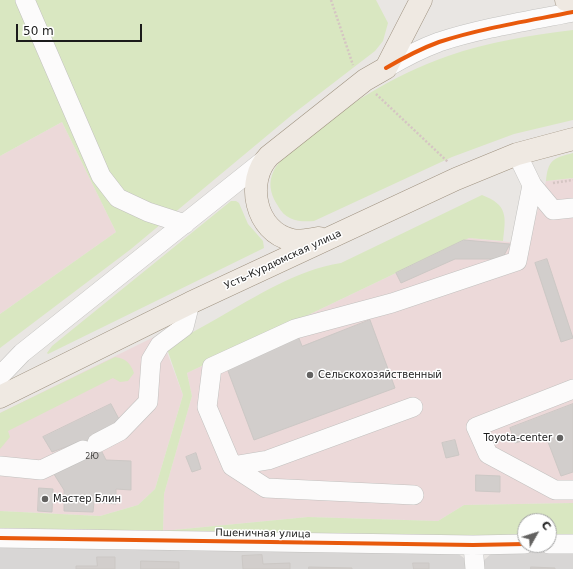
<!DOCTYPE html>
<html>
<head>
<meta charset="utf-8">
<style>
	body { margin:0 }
	#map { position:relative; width:573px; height:569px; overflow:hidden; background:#e9e6e3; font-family:"DejaVu Sans",sans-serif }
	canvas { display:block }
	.north { position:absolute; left:517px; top:513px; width:40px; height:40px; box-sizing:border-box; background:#fff; border:1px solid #a4a4a4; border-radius:50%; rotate:51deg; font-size:11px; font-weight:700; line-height:16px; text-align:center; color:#1b1b1b }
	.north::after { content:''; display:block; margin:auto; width:14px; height:18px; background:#636261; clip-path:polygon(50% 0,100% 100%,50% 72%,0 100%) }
	.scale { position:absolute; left:16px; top:24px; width:126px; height:18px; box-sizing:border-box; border:2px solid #1b1b1b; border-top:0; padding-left:5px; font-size:12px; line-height:14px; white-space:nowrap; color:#1b1b1b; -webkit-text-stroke:3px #fff; paint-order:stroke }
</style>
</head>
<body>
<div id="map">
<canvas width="573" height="569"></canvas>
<div class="north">С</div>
<div class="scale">50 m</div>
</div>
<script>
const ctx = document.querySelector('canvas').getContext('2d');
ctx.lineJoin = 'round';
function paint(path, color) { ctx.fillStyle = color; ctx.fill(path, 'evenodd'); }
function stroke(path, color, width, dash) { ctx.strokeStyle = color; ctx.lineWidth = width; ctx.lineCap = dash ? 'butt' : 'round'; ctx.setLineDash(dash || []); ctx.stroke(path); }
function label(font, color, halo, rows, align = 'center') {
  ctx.font = font + ' "DejaVu Sans",sans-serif'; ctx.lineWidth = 3; ctx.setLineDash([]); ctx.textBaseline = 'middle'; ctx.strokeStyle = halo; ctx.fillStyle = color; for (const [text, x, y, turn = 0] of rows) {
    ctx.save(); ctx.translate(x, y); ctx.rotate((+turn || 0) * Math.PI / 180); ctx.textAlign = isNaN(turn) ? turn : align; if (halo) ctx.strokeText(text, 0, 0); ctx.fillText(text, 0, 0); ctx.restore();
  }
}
const residential = new Path2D(`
	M0,544L457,553L464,558L466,569H0Z
	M494,551H573V569H482L481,563Z`);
const commercial = new Path2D(`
	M62,122L116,232L0,314V156Z
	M573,178V503L464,505L438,521L308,517L163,531L164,494L192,396L187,373L469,238L528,244L546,181Z
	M160,334L183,395L155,489L138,505L100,516L0,511V413Z`);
const grass = new Path2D(`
	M0,0H376L388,23L383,41L375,51L293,114L131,249L0,348V314L116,232L62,122L0,156Z
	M573,30V120L514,134L452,157L314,221C299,222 286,221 278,206C272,197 268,186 272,175C276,162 290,152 300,144C344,106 393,75 448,56C488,42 531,35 573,30Z
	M573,153V178L546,181C548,160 553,158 573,153Z
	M482,195C508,205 506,216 503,241L469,238L187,373L192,396L164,494L163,531L308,517L438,521L464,505L573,503V535H549V521H525V535L449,536L0,528V511L100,516L138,505L155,489L183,395L166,346C183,337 201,328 218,318C257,296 296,270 341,263Z
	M231,201H236L239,203L248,224L263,241L264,248L48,354L47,353L52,346Z
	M115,357C126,359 130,362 134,373L128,381L120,382L113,378L8,431L10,437L0,449V413Z`);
const building = new Path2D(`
	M464,240L510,244L502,259H455L401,283L396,273Z
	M547,259L573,338L561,342L535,263Z
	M370,320L395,388L254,440L225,363L298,336L302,346Z
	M111,404L120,421L93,434L106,460L131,461V490L116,489V504L94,502L93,512L64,511V490L52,471L79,442L52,452L43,437Z
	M573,404V472L561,476L545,434L515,443L510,428Z
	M455,440L459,455L446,458L442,443Z
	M196,453L201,469L192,472L186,457Z
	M476,475L500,476V492L476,491Z
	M39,488L53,489L52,512L38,511Z
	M262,555L263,564L290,563V569H243L242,556Z
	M97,557H115V569H76V566H97Z
	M141,561L179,562V569H141Z
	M413,563H429V569H414Z
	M309,567L352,568V569H309Z
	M531,567L555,568V569H531Z`);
const path = new Path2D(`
	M331,0L353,65
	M376,94L448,162
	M553,183L573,180`);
const minor = new Path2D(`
	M25,0L101,176L118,198L148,212L185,224
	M386,68C403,58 420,49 439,42C482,28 528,21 573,12
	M517,154L532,185L553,210L573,208
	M0,376L22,353L268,157
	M573,389L476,427L488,454L555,490H573
	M97,443L120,431L148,402L151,360L160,345L184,327L190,303
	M0,466L41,470L83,450
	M232,466L268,460L413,407
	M414,495L266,488L232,466L207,407L212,367L295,329L392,303L517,261L532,185
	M0,538L473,545L525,544
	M549,544H573
	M473,545L475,569`);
const major = new Path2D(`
	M566,0L573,1
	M319,238C311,239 301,242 292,240C255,232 245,181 269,156L365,80L386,68L421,0
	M0,397L190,303L456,179L517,154L573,139`);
const cycleway = new Path2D(`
	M386,68C403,58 420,49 439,42C482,28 528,21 573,12
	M0,538L473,545L525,544`);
const markers = [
	[310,375,4,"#636261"],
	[560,438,4,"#636261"],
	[45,499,4,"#636261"]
];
const numberNames = [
	["2Ю",92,457]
];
const streetNames = [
	["Усть-Курдюмская улица",283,260,-25],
	["Пшеничная улица",263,534,1]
];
const poiNames = [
	["Сельскохозяйственный",318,375],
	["Toyota-center",552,438,"right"],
	["Мастер Блин",53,499]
];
paint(residential, '#d8d6d5');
paint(commercial, '#ecd9d9');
paint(grass, '#d9e7c1');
paint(building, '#d2cecc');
stroke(building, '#ccc8c5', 1);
stroke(minor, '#c2c1bf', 20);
stroke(major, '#9f9280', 23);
stroke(path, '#d5c5c3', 2.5, [2, 2]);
stroke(minor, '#fcfbfb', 19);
stroke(major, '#efe9e2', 22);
stroke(cycleway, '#e8590c', 4);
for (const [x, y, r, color] of markers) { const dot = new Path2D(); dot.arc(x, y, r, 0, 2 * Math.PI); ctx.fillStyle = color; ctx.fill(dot); stroke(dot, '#fff', 1.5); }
label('8px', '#494847', null, numberNames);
label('10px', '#1b1b1b', '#fff', streetNames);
label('10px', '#1b1b1b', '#fff', poiNames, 'left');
</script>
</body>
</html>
